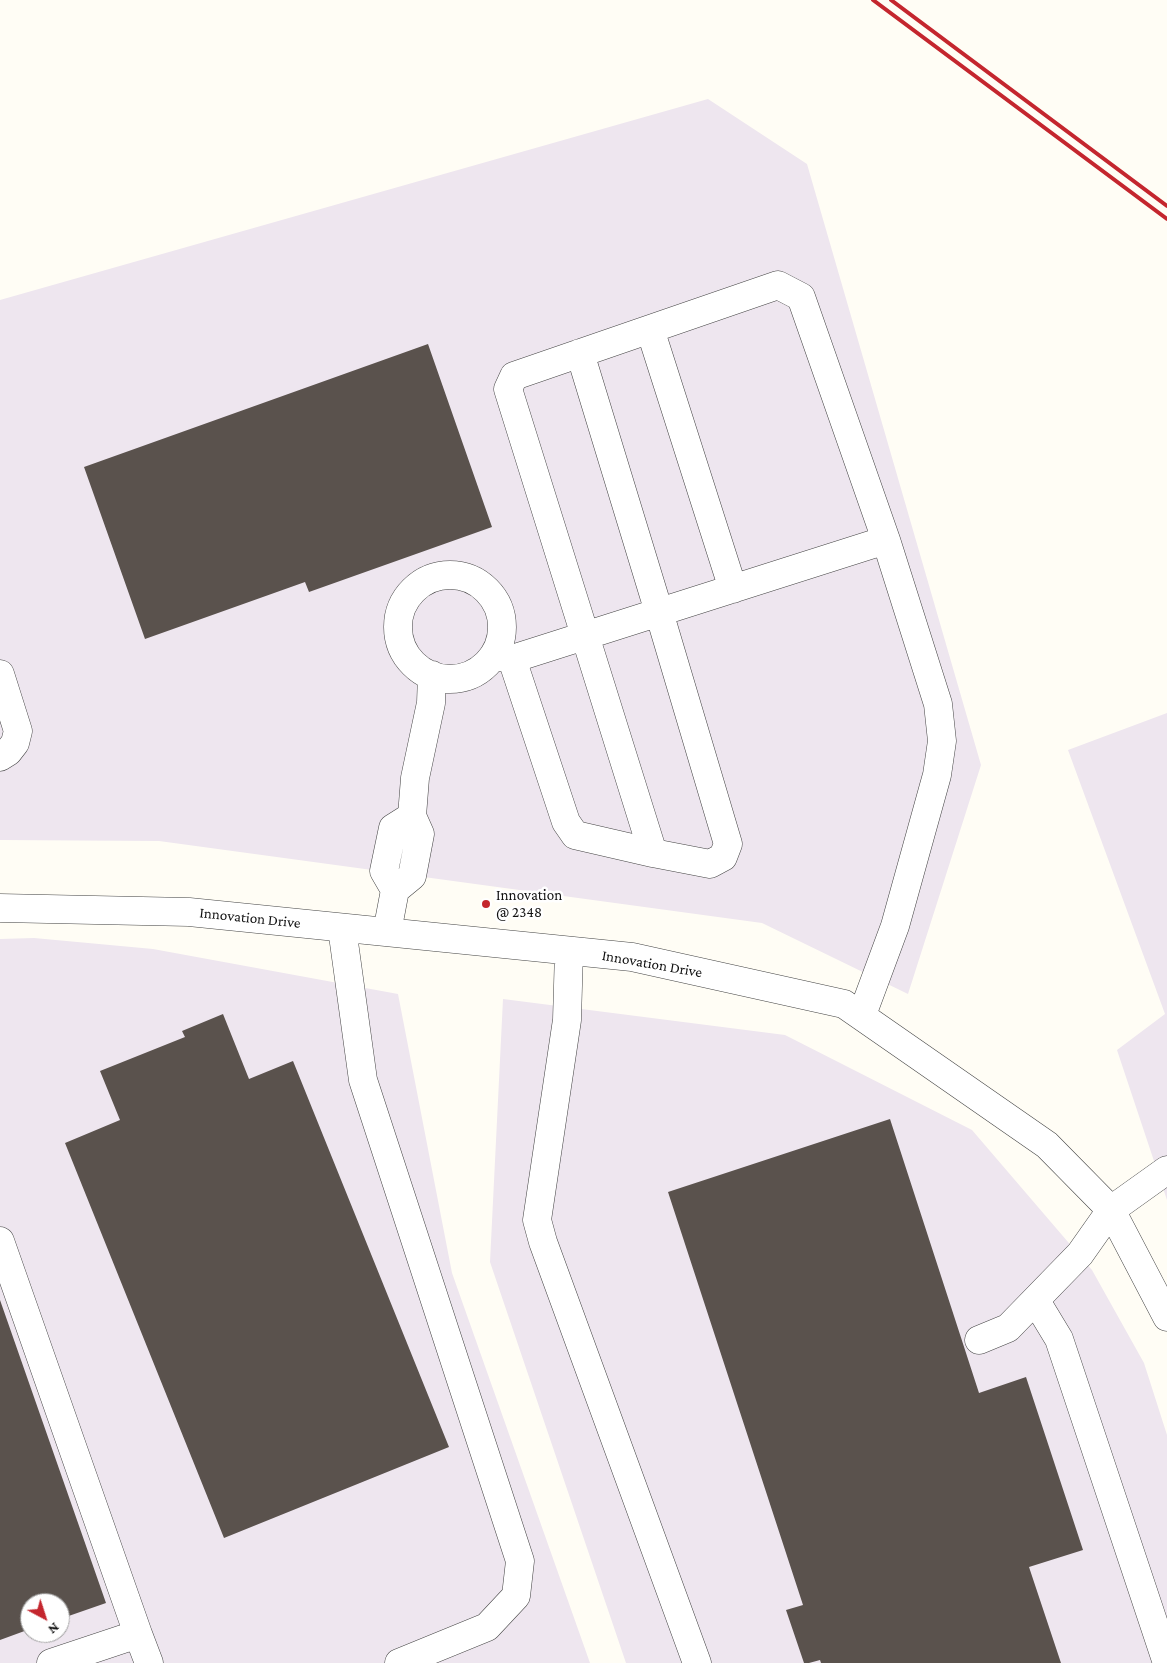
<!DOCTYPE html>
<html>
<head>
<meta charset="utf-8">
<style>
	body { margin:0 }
	#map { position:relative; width:1167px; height:1663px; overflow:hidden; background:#fffdf5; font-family:"Crimson Pro",serif }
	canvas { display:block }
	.north { position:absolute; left:20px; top:1593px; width:50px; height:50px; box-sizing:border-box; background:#fff; border:1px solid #a0a0a0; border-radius:50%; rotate:140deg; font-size:14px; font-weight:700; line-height:20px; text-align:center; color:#111 }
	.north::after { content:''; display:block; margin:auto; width:18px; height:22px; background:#c4262e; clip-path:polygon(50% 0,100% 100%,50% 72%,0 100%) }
</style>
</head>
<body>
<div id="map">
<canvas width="1167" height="1663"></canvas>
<div class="north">N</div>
</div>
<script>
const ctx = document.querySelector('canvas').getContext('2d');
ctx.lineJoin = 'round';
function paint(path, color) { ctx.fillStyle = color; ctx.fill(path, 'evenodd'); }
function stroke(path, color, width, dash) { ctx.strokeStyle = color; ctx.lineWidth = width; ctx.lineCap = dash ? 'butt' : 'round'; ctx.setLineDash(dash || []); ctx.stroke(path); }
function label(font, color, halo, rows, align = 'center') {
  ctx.font = font + ' "Crimson Pro",serif'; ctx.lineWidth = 5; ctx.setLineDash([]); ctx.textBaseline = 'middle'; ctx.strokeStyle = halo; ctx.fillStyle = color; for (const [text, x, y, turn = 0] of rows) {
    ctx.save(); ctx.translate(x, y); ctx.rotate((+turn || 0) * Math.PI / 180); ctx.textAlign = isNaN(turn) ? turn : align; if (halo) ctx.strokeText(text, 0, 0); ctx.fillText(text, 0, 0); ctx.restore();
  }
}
const industrial = new Path2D(`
	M708,99L807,164L981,765L908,994L762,923L159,841L0,840V300Z
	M1167,713V1200L1117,1050L1165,1014L1068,750Z
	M34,938L153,949L398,994L452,1273L590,1663H0V939ZM30,1603H60V1633H30Z
	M503,999L785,1035L972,1130L1092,1270L1144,1363L1167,1435V1663H626L490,1262Z`);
const building = new Path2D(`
	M428,344L492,527L309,592L305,582L145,639L84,467Z
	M223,1014L249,1079L293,1061L449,1447L224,1538L65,1143L120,1120L100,1071L185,1037L182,1031Z
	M890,1119L979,1393L1026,1377L1083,1550L1029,1567L1061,1663H821L820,1660L809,1663H804L786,1610L803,1605L668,1192Z
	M0,1300L106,1603L60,1619V1603H30V1629L0,1640Z`);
const minor = new Path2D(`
	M650,329L733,589
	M398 627a52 52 0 1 1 104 0a52 52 0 1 1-104 0Z
	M493,656L512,659L886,540L801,297L778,285C690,316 602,345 514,376L508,389L653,853L710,864L723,857L728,844L659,612L580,353
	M512,659L566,822L575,835L653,853
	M0,674L18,731L15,743L8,752L0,757
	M412,816L415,778L431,703L432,675
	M0,908L189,912L632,957L844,1004L1047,1145L1111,1210L1167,1317
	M342,928L363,1080L520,1561L516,1596L487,1627L399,1663
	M387,932L395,890L384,871L393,828L412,816L420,834L412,876L395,890
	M569,951L567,1020L537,1220L543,1242L697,1663
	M862,1015L895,926L937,775L942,741L938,704L886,540
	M0,1241L138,1634L51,1663
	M1036,1301L1059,1339L1167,1663
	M979,1340L1008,1328L1080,1254L1111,1210L1167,1170
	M138,1634L149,1663`);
const rail = new Path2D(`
	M873,0L1167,219
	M891,0L1167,206`);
const markers = [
	[486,904,5,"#c4262e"]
];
const poiNames = [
	["Innovation",496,895],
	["@ 2348",496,912]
];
const streetNames = [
	["Innovation Drive",250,918,6],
	["Innovation Drive",652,964,10]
];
paint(industrial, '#eee6ef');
paint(building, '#5a524d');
stroke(minor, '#444', 29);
stroke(minor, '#fff', 28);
stroke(rail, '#c4262e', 4);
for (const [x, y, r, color] of markers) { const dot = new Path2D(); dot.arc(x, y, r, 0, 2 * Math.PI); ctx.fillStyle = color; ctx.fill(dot); stroke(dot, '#fff', 2); }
label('15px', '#111', '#fff', poiNames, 'left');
label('15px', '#111', '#fff', streetNames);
</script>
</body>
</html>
